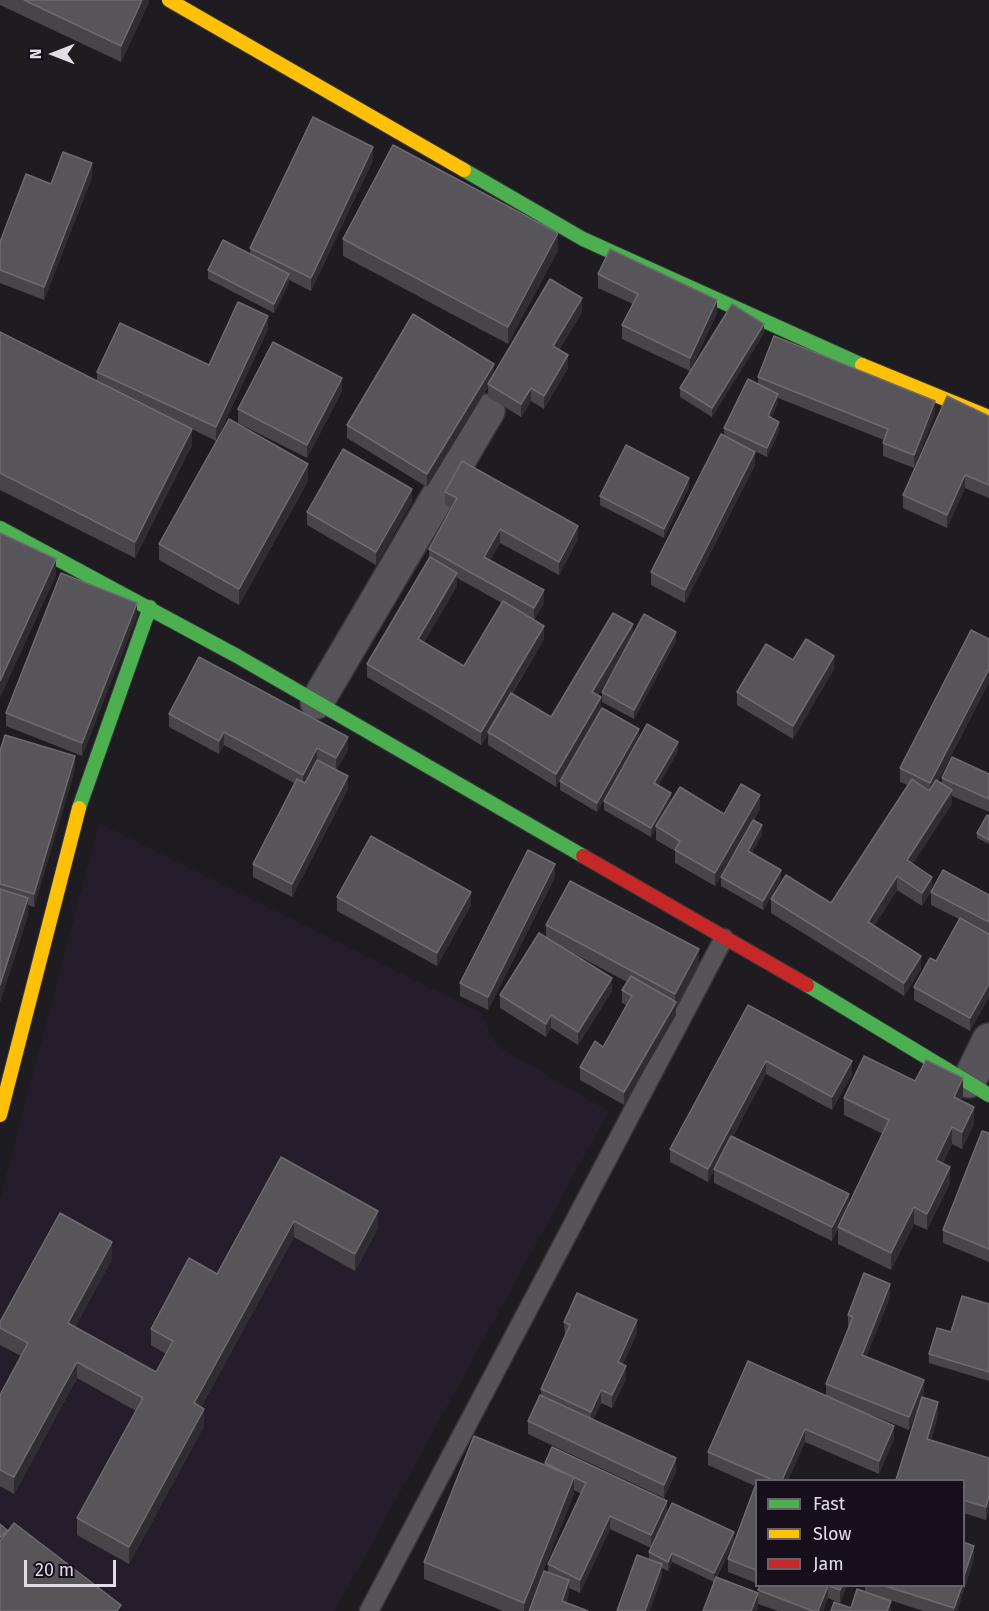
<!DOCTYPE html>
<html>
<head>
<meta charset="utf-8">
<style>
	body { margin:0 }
	#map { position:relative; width:989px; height:1611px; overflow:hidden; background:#1e1b21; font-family:"Fira Sans",sans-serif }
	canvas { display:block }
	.legend { position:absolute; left:755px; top:1479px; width:210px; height:108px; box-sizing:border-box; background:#160f1b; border:2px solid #67616c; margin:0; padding:8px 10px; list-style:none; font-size:18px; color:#e1dce5 }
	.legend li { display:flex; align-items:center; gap:12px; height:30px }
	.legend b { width:30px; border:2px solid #67616c }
	.north { position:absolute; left:24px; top:24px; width:60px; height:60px; -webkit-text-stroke:4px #160f1b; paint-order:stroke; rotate:270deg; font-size:16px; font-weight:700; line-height:24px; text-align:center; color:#e1dce5 }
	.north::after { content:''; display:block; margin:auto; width:21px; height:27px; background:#e1dce5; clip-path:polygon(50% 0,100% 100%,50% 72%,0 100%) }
	.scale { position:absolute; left:24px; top:1560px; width:92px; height:27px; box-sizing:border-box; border:3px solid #e1dce5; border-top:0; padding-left:8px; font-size:18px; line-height:21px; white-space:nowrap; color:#e1dce5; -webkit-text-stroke:4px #160f1b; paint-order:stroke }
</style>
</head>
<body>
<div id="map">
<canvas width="989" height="1611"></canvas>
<ul class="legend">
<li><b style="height:8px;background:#4caf50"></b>Fast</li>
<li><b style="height:8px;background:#ffc107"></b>Slow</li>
<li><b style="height:8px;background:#c62828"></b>Jam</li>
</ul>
<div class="north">N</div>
<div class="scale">20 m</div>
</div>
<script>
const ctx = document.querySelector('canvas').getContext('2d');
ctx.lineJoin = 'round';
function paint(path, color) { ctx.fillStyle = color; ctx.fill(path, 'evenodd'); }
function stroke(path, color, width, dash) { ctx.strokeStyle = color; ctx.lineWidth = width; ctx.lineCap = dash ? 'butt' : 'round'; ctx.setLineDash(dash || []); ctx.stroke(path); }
const built = new Path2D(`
	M99,823L481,1013L497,1046L609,1111L335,1611H123L0,1519V1199Z`);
const lane = new Path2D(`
	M369,1611L724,938`);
const street = new Path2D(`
	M317,702L488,411
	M969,1081L989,1040`);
const fast = new Path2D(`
	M464,170L583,239L862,365
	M0,528L237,656L583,856
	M79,808L150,607
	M807,985L989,1095`);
const slow = new Path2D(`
	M169,0L464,170
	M862,365L989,417
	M0,1115L79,808`);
const jam = new Path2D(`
	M583,856L807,985`);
const wall = new Path2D(`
	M0,0H149V2L121,62L0,5Z
	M373,160L311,291L289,280V283L274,313L208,279V270L250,253V248Z
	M92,177L44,300L0,283V242L51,184Z
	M343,239L558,250L508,344L343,256Z
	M598,274L717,313L690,371L622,339V325L633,304L598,288Z
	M582,312L559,350L568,368L544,409L531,401L521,417L488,397V387L427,487L347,438V425L494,374Z
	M268,329L216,441L192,429V445L135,558L0,490V332L97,381V372L209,365Z
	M764,333L712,417L680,397V388Z
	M758,377L935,414L914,468L883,456V443L884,440L778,398V403L771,418L779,431L767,457L748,448L755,465L685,603L651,585V572L724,436V428L758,384Z
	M342,391L307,458L238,423V409Z
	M989,416V498L965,488L947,528L903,508V495Z
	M308,481L239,605L159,560V544Z
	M689,487L664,538L600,505V496Z
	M445,492L578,539L559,575L500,543L490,560L544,603L534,620L544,639L512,694L551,717L633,636L676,641L634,719L602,702V692L624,651L598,695L601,710L639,738L597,812L560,790V781L595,720L556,787L488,745V734L481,745L367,677V664L429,558V549L452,509L445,505ZM457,578L502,603L464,666L424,642L457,586Z
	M412,502L376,565L307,525V512Z
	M137,616L82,756L6,726V713Z
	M793,660L834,669L793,739L737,705V692Z
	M989,682L938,781L942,784V778L989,774V812L952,796V804L912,864L932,890L989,895V997L970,1031L914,1000V987L936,961L959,919L931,905V892L922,906L897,890L874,926L921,969L904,996L771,913V899L831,903L908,785L900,782V768Z
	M169,714L348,750L336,770L348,789L292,897L253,877V864L294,783L224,745L219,754L169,727Z
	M0,751L75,769L34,907L28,905V915L0,1002Z
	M678,751L658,786L671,802L724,814L760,809L754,820L762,834L752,853L781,879L763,910L721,886V877L735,852L715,886L675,863V851L656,840V828L651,837L604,810V801Z
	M989,816V844L977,838V833Z
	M555,877L488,1010L460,996V983Z
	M337,897L471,905L437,966L337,911Z
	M546,925L699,962L676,1007V1015L624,1105L580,1080V1067L603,1047L626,1005L622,1003V990L627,982L560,946L612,991L578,1045L551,1028L546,1037L500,1008V995L546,937Z
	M748,1005L852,1074L832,1110L766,1074L733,1136L849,1204L883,1134L844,1115V1098L915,1081L963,1095L960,1101L974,1124L962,1149L952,1144L943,1163L950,1183L927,1230L914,1224L891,1270L838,1244V1229L832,1241L714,1183V1171L708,1182L670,1162V1149Z
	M989,1133V1262L943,1243V1230Z
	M281,1157L378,1228L355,1271L294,1237L201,1407L204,1426L129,1564L77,1535V1518L136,1411L77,1378L14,1494L0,1486V1395L21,1356L0,1345V1322L112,1259L75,1327L156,1372L166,1354L151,1345V1329L217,1274Z
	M890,1297L866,1357L924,1393L922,1397L938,1415L931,1440L989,1458L986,1520L963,1513V1480H896L919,1405L909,1430L869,1414L894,1439L879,1474L805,1442L788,1480H756V1583L728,1572V1559L755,1486L708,1465V1452L826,1395V1384L849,1328H848V1315Z
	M989,1304V1381L929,1363V1354L951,1332Z
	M564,1322L637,1333L623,1364L626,1379L612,1408L601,1403L593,1420L676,1472L664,1498L528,1434V1421L541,1395V1389L565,1336Z
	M545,1463L667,1514L734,1541L717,1577L758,1593L760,1586H847L840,1603L828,1598L823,1611H778L758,1604L757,1611H703L714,1582L672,1562L668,1571L662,1568V1577L649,1559V1552L651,1548L610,1529L580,1593L569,1588V1593L566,1603L529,1611L548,1572V1564L581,1494L574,1490V1494L527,1611H503L424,1579V1562L545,1465Z
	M974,1559L957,1611H923L884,1598L891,1610L890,1611H831L851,1608L865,1592V1586H963Z`);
const shadedWall = new Path2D(`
	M142,0H149V2L121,62V46Z
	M373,147V160L311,291V278Z
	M92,163V177L44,300V287Z
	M558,233V250L508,344V327Z
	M289,274V283L274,313V304Z
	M582,298V312L553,359V346Z
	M717,300V313L690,371V358Z
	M268,316V329L216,441V427Z
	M764,324V333L712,417V408Z
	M568,355V368L544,409V396Z
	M494,364V377L488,384V387L427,487V474Z
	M342,378V391L307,458V445Z
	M531,388V401L521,417V404Z
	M778,394V403L768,425V416Z
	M935,401V414L914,468V455Z
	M779,422V431L767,457V448Z
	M192,429V445L135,558V542Z
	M755,452V465L685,603V590Z
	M308,464V481L239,605V589Z
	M965,475V488L947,528V515Z
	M689,478V487L664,538V529Z
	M412,489V502L376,565V552Z
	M578,526V539L559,575V562Z
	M500,529V543L484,570V557Z
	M56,559V576L0,698V681Z
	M457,573V586L418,652V639Z
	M544,590V603L534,621V608Z
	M137,603V616L82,756V743Z
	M633,624V637L592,705V692Z
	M544,626V639L488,733V732V734L481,745V732Z
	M676,632V641L634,719V710Z
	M834,656V669L793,739V726Z
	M989,669V682L930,796V783Z
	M601,697V710L556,787V774Z
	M639,729V738L597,812V803Z
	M224,732V745L219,754V741Z
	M348,737V750L336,771V758Z
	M678,742V751L654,793V783Z
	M317,748V761L303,788V775Z
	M75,756V769L34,907V894Z
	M348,776V789L292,897V884Z
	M952,790V804L907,873V860Z
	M671,793V802L651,837V828Z
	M760,795V809L715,886V873Z
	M762,825V834L748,860V851Z
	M555,864V877L488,1010V997Z
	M781,870V879L763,910V901Z
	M897,876V890L868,935V922Z
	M932,877V891L922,906V893Z
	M471,892V905L437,966V953Z
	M28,898V915L0,1002V985Z
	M699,949V962L676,1007V1015L624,1105V1092L675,1003V994Z
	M921,956V969L904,996V983Z
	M612,978V991L578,1045V1032Z
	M989,984V997L970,1031V1018Z
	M551,1015V1028L546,1037V1024Z
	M766,1061V1074L708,1182V1169Z
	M852,1061V1074L832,1110V1097Z
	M963,1078V1095L954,1114V1097Z
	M974,1107V1124L962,1149V1132Z
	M952,1127V1144L936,1177V1160Z
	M950,1167V1183L927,1230V1214Z
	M849,1194V1207L838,1227V1229L832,1241V1227Z
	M914,1207V1224L891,1270V1253Z
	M378,1211V1228L355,1271V1254Z
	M294,1221V1237L194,1420V1403Z
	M112,1242V1259L68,1340V1323Z
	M890,1284V1297L862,1368V1355Z
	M637,1320V1333L618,1375V1362Z
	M77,1362V1378L14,1494V1477Z
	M626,1366V1379L612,1408V1395Z
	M924,1380V1393L909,1430V1417Z
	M601,1390V1403L591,1425V1412Z
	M938,1402V1415L927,1452V1439Z
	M204,1409V1426L129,1564V1547Z
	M894,1426V1439L879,1474V1461Z
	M805,1429V1442L788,1480H782Z
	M676,1458V1472L664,1498V1485Z
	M574,1477V1494L527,1611H524V1603Z
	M989,1497V1511L986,1520V1507Z
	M667,1501V1514L651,1548V1535Z
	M610,1516V1529L580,1593V1580Z
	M734,1532V1541L714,1582V1573Z
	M974,1546V1559L957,1611H954V1608L962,1586H963V1579Z
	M672,1553V1562L668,1571V1562Z
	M662,1564V1577L650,1611H645Z
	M569,1580V1593L563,1611L562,1601Z
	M828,1586V1598L823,1611H818Z
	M842,1586H847L840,1603V1590Z
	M758,1593V1607L757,1611H751Z
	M891,1601L890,1611H887Z`);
const building = new Path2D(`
	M24,0H142L121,46Z
	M313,117L373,147L311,278L250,248Z
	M393,145L558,233L508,327L343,239Z
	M63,152L92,163L44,287L0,270V242L26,174L51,184Z
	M223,240L289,274L274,304L208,270Z
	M610,249L717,300L690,358L622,325L638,294L598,274Z
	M550,279L582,298L553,346L568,355L544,396L531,388L521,404L488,384Z
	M238,302L268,316L216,427L97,372L120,323L209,365Z
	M732,304L764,324L712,408L680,388Z
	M413,314L494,364L427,474L347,425Z
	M0,332L192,429L135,542L0,473Z
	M774,336L935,401L914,455L883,443L888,429L758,377Z
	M273,342L342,378L307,445L238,409Z
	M748,379L778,394L768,416L779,422L767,448L724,428Z
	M947,396L989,416V485L965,475L947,515L903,495Z
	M229,419L308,464L239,589L159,544Z
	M721,434L755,452L685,590L651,572Z
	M626,445L689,478L664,529L600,496Z
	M343,449L412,489L376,552L307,512Z
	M462,461L578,526L559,562L500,529L484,557L544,590L534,608L429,549L457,498L445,492Z
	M0,533L56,559L0,681Z
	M430,557L457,573L418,639L464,666L503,601L544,626L481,732L367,664Z
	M61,573L137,603L82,743L6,713Z
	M613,613L633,624L592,692L601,697L556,774L488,732L511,693L551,717Z
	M644,614L676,632L634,710L602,692Z
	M971,630L989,639V669L930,783L900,768Z
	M806,639L834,656L793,726L737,692L766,644L793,660Z
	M199,657L348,737L336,758L317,748L303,775L224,732L219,741L169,714Z
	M602,708L639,729L597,803L560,781Z
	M647,724L678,742L654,783L671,793L651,828L604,801Z
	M5,735L75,756L34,894L0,884V751Z
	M952,757L989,774V799L942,778Z
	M317,760L348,776L292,884L253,864L297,779L305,783Z
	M912,779L929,791L936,780L952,790L907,860L932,877L922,893L897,876L868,922L921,956L904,983L771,899L786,875L831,903Z
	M741,784L760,795L715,873L675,850L680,841L656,826L680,787L724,814Z
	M987,815L989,816V840L977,833Z
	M753,820L762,825L748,851L781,870L763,901L721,877Z
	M371,836L471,892L437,953L337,897Z
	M528,850L555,864L488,997L460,983Z
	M943,870L989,895V922L931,892Z
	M570,881L699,949L675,994L546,925Z
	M0,889L28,898L0,985Z
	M960,918L989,934V984L970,1018L914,987L930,958L936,961Z
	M539,933L612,978L578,1032L551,1015L546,1024L500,995Z
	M631,976L676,1002L624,1092L580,1067L595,1041L603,1047L632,996L622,990Z
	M748,1005L852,1061L832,1097L766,1061L708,1169L670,1149Z
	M864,1056L915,1081L926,1060L963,1078L954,1097L974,1107L962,1132L952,1127L936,1160L950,1167L927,1214L914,1207L891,1253L838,1227L889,1120L844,1098Z
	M982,1131L989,1133V1249L943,1230Z
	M731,1136L849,1194L832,1227L714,1169Z
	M281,1157L378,1211L355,1254L294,1221L194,1403L204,1409L129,1547L77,1518L143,1398L77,1362L14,1477L0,1470V1395L28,1343L0,1328V1322L60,1213L112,1242L68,1323L156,1372L173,1341L151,1329L189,1258L217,1274Z
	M864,1273L890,1284L862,1355L924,1380L909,1417L826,1384L853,1317L848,1315Z
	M577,1293L637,1320L618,1362L626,1366L612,1395L601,1390L591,1412L541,1389L570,1325L564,1322Z
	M962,1296L989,1304V1372L929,1354L937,1328L951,1332Z
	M748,1361L894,1426L879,1461L805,1429L782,1480H773L708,1452Z
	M540,1395L676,1458L664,1485L528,1421Z
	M922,1397L938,1402L927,1439L989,1458V1497L986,1507L963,1500V1480H896Z
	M474,1436L574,1477L524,1603L424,1562Z
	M552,1447L667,1501L651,1535L610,1516L580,1580L548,1564L586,1483L545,1463Z
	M756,1484V1570L728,1559Z
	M672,1503L734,1532L714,1573L672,1553L668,1562L649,1552Z
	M14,1523L121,1605L117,1611H0V1541Z
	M0,1524L7,1530L0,1538Z
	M963,1542L974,1546L963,1579Z
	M637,1555L662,1564L645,1611H617Z
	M544,1571L569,1580L562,1601L588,1611H529Z
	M716,1577L758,1593L751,1611H703Z
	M760,1586H828L818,1611H813L758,1590Z
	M829,1586H842L840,1590Z
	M885,1586H962L954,1608Z
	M857,1589L891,1601L887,1611H831L834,1602L851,1608Z`);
paint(built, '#261d2c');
stroke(lane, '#37353a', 21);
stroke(street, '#37353a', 36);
stroke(fast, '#37353a', 16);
stroke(slow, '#37353a', 16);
stroke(jam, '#37353a', 16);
stroke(lane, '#565458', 18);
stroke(street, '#565458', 33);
stroke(fast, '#4caf50', 14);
stroke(slow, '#ffc107', 14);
stroke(jam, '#c62828', 14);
paint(wall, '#48444a');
paint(shadedWall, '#302d32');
paint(building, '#58555a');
stroke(building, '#6e6a70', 1.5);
</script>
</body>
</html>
